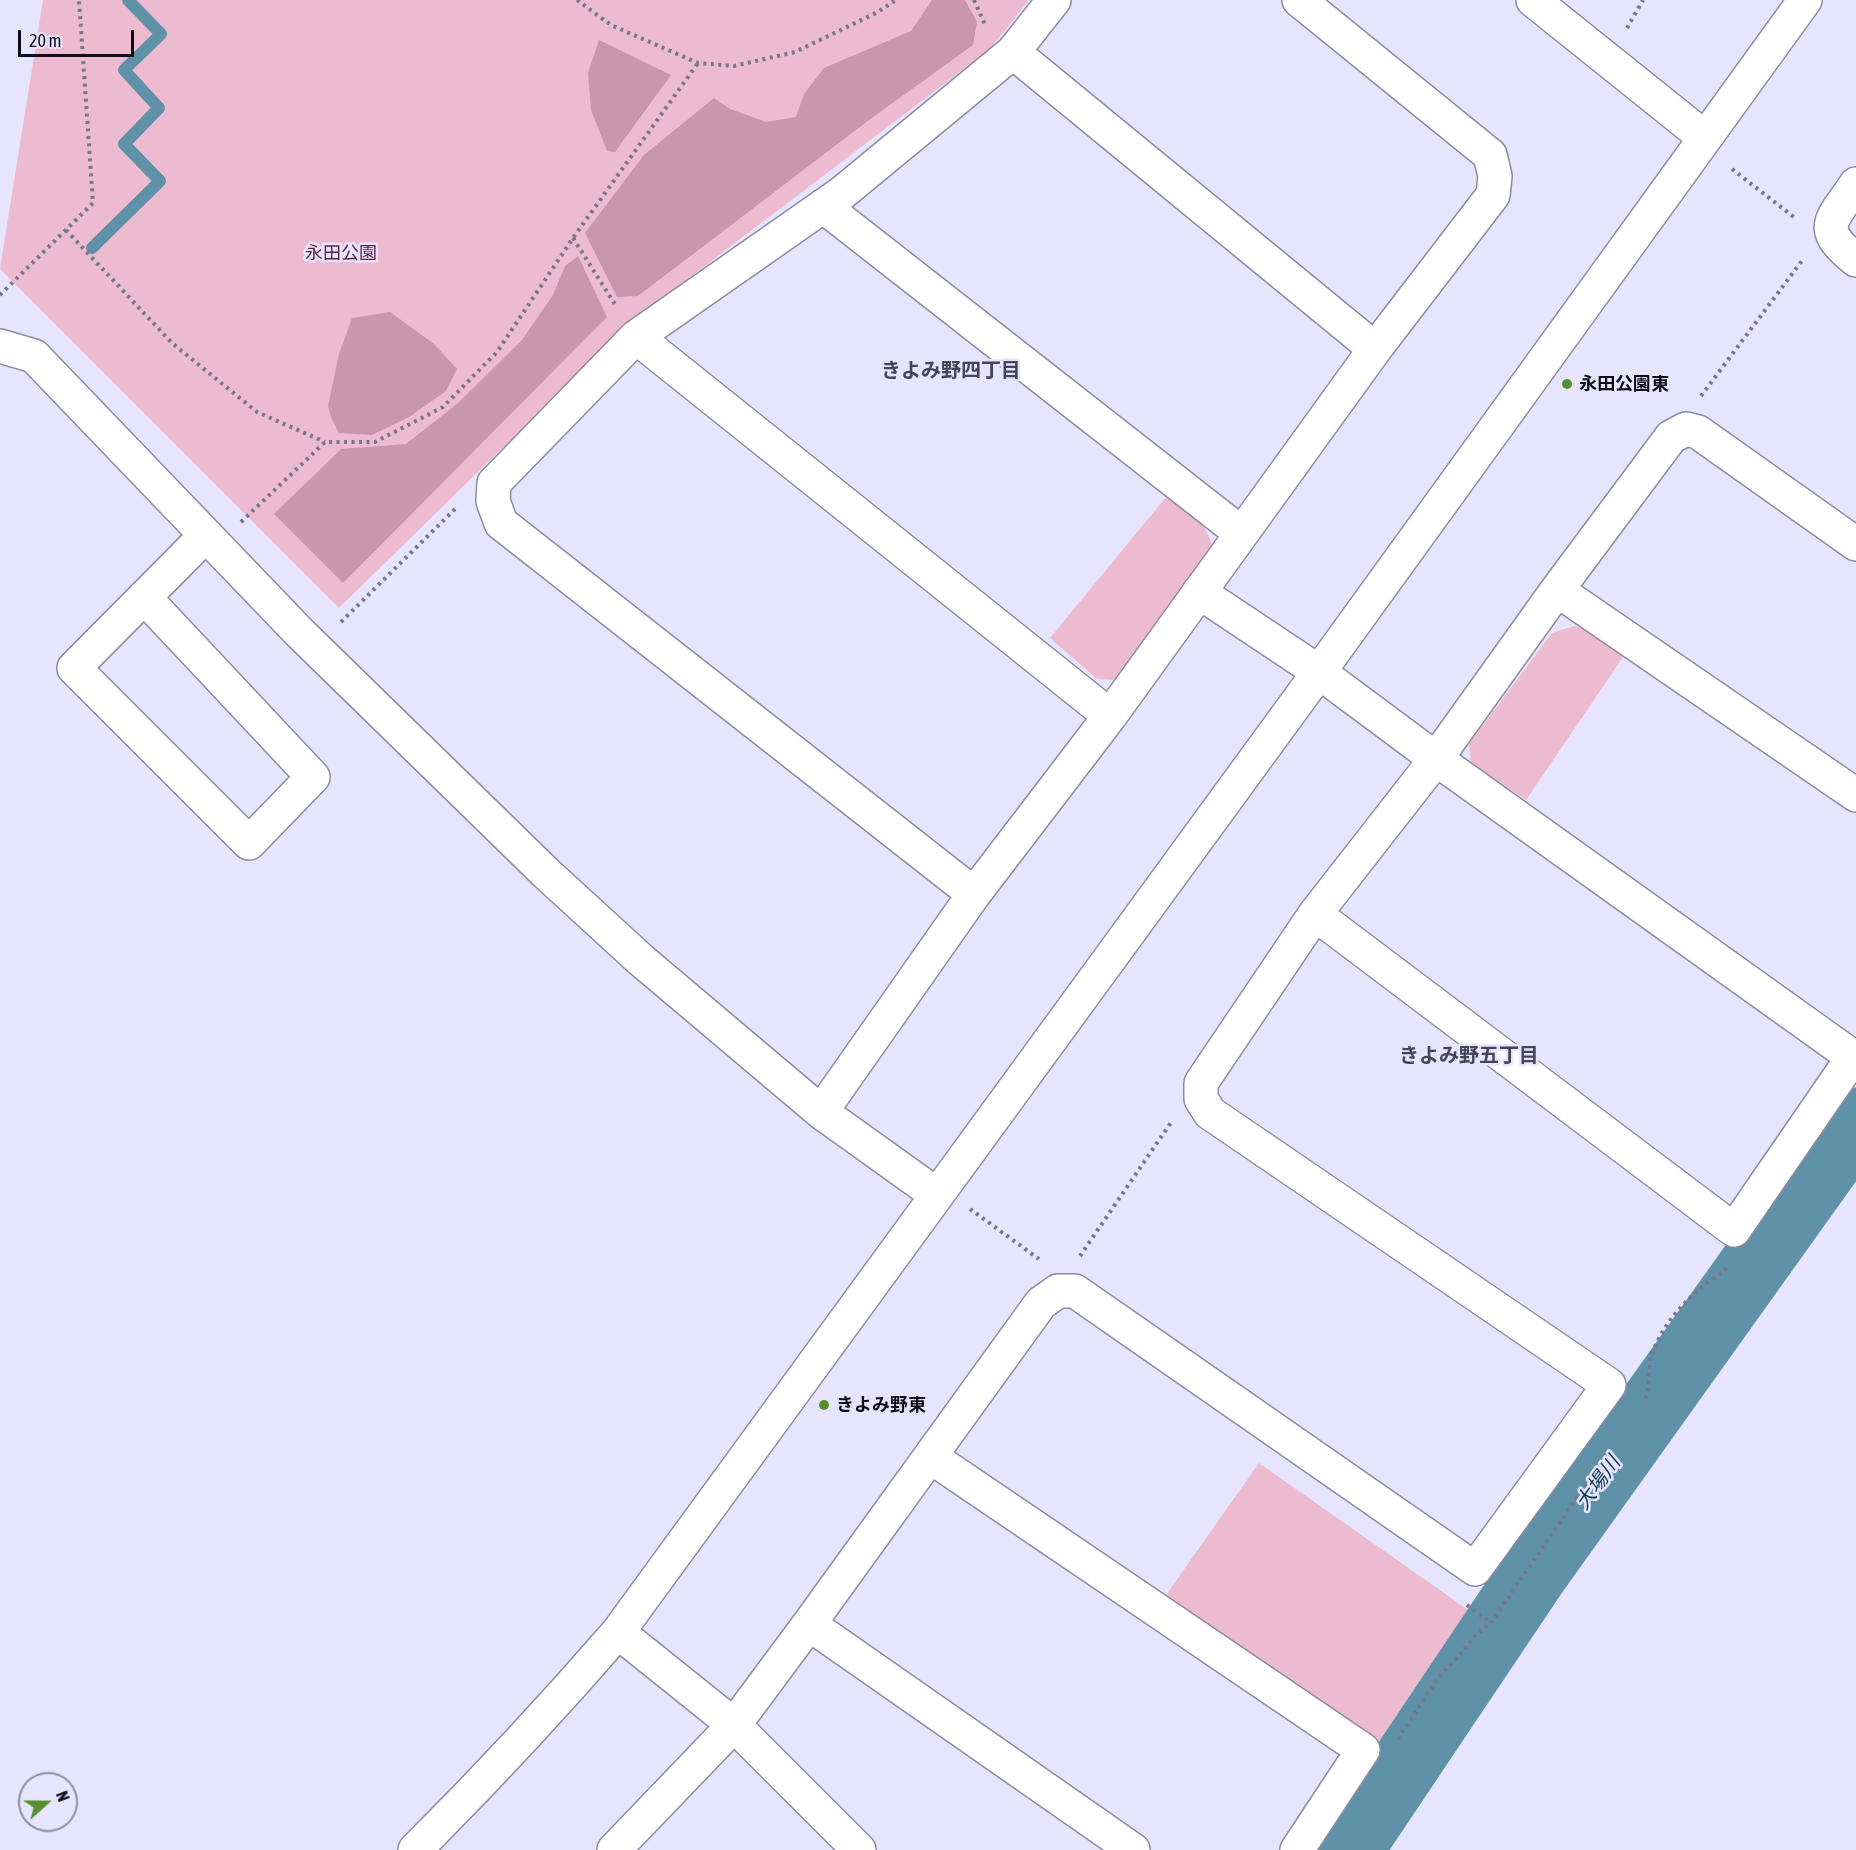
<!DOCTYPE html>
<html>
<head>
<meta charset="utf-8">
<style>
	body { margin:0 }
	#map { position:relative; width:1856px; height:1850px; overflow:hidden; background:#e7e4fd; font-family:"Asap Condensed",sans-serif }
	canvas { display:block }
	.north { position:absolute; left:18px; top:1772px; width:60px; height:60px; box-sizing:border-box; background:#e7e4fd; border:2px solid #908ea0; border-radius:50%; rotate:69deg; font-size:16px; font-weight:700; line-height:24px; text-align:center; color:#0e0d15 }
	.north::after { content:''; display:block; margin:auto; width:21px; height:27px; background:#57912f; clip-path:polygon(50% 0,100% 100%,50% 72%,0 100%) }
	.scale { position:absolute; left:18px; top:30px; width:116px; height:27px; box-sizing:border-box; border:3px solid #0e0d15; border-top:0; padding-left:8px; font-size:18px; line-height:21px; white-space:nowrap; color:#0e0d15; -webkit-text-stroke:4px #e7e4fd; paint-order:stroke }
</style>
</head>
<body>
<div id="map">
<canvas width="1856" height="1850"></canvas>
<div class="north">N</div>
<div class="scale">20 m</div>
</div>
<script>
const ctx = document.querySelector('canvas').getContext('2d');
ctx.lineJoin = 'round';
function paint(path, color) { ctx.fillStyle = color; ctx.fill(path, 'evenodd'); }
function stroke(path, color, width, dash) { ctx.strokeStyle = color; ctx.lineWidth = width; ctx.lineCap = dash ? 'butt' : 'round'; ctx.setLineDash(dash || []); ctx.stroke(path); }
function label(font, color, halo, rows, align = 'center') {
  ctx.font = font + ' "Asap Condensed","Noto Sans JP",sans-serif'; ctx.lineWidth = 5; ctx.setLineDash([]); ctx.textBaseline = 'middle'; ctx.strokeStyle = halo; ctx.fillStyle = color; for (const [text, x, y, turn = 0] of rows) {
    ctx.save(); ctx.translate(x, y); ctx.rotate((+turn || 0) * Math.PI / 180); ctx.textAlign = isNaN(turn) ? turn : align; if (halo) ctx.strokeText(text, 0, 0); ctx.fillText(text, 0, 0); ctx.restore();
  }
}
const green = new Path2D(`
	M43,0H1029L990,49L631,322L339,608L0,269Z
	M1167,496L1204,527L1212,544L1201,567L1115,680L1097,679L1050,638Z
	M1574,626L1591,631L1623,657L1526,800L1471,763L1469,744L1552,633Z
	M1259,1463L1471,1612L1378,1745L1166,1595Z`);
const forest = new Path2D(`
	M932,0H965L977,22L973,45L869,120L638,296L617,297L585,233L644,155L714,98L730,109L766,122L796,117L804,94L824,68L911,31Z
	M599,40L671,75L615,152L607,151L591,110L588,73Z
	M578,256L607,317L343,583L274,514L341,449L406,444L458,403L522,340L553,295L565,266Z
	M390,312L434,344L457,369L446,391L409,417L372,435L339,433L331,418L328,406L339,354L352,318Z`);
const stream = new Path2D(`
	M92,248L160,181L124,144L159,108L124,70L161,34L128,0`);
const river = new Path2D(`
	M1348,1850L1533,1574L1856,1122`);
const path = new Path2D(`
	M577,0L611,25L698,63L734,66L795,52L876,13L896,0
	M974,0L986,27
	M1627,28L1643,0
	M1732,169L1795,218
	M66,230L172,343L257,412L325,442
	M573,238L616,306
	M0,295L93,203L79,0
	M1701,396L1804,258
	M241,522L325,442H375L443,407L497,352L573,238L698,63
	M341,622L457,507
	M970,1209L1039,1259
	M1080,1256L1172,1121
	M1645,1398C1651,1390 1647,1370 1651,1357C1665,1316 1696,1289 1731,1266
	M1467,1605L1491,1623L1595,1471
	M1398,1739L1437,1680L1477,1634L1491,1623`);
const minor = new Path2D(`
	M1533,0L1704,137
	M1013,52L1375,349
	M1856,184C1832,221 1815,227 1856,260
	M823,206L1241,533
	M636,337L1110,716
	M0,346L34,356L299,632L546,873L641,960L821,1112L937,1195
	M1557,590L1856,795
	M1199,592L1319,672L1436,759L1853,1057L1734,1230L1315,914
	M144,597L313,777L249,843L74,668C118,624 162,579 206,535
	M974,894L501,523L493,501L494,483L636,337L842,193L1013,52L1054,0
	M821,1112L974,894L1110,716L1375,349L1493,195L1495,176L1490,155L1299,0
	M931,1457L1363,1750L1297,1850
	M809,1624L1133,1850
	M618,1632L734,1725L859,1850
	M415,1850C485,1780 553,1707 618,1632L1319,672L1805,0
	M614,1850L734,1725L809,1624L1041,1303L1058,1291H1075L1475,1569L1609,1385L1210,1113L1201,1099V1083L1315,914L1436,759L1557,590L1671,437L1686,429L1698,432L1856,544`);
const markers = [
	[1567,384,6,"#57912f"],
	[824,1405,6,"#57912f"]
];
const parkNames = [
	["永田公園",341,253]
];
const poiNames = [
	["永田公園東",1579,384],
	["きよみ野東",836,1405]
];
const neighbourhoodNames = [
	["きよみ野四丁目",951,371],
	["きよみ野五丁目",1469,1056]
];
const waterNames = [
	["大場川",1598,1483,-54]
];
paint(green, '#ecbbcf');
paint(forest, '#c897ab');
stroke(stream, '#5f92a9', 12);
stroke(river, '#5f92a9', 69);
stroke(minor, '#8d8ba1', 36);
stroke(path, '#797787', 4, [3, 4.5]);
stroke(minor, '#fff', 33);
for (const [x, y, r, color] of markers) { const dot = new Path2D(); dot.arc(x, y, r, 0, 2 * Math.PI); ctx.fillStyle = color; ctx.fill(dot); stroke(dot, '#e7e4fd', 2); }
label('18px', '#602441', '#e7e4fd', parkNames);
label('bold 18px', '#0e0d15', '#e7e4fd', poiNames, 'left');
label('bold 20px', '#464457', '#e7e4fd', neighbourhoodNames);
label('italic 20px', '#0a394a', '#e7e4fd', waterNames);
</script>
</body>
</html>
